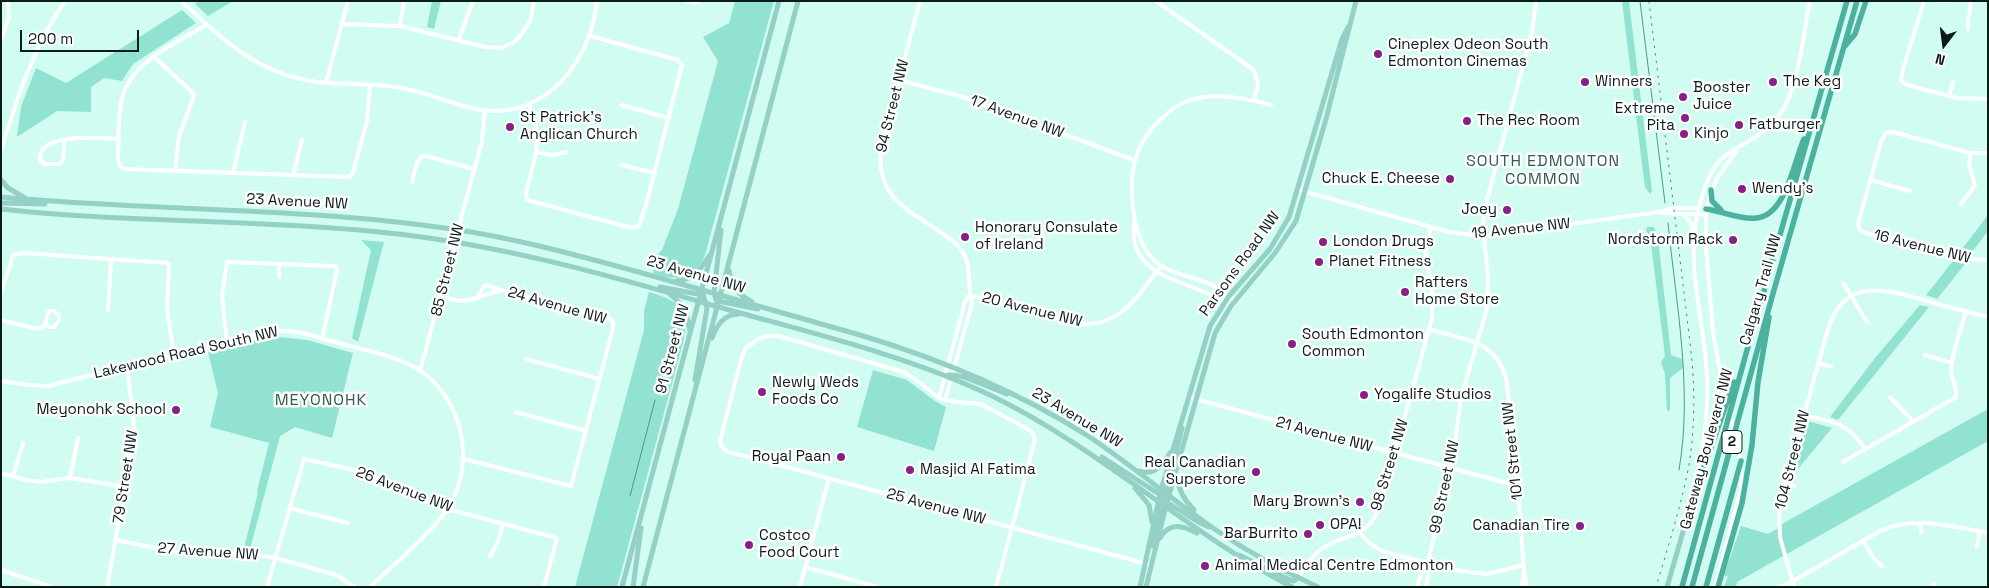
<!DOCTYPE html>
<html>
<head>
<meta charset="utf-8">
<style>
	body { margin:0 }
	#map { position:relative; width:1989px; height:588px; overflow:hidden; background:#d0fcf1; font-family:"Space Grotesk",sans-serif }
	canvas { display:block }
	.frame { position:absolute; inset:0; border:2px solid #0a1b18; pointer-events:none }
	.north { position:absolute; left:1919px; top:20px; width:50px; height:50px; -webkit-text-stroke:4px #fefefe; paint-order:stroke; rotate:195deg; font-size:14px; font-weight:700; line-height:20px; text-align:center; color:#0a1b18 }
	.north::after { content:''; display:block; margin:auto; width:18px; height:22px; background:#0a1b18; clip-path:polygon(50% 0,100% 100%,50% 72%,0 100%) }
	.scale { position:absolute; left:20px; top:30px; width:119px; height:22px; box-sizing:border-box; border:2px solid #0a1b18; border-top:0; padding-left:6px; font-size:15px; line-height:18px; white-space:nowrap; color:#0a1b18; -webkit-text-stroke:4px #fefefe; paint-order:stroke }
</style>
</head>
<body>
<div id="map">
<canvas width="1989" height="588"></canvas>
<div class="frame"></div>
<div class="north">N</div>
<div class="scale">200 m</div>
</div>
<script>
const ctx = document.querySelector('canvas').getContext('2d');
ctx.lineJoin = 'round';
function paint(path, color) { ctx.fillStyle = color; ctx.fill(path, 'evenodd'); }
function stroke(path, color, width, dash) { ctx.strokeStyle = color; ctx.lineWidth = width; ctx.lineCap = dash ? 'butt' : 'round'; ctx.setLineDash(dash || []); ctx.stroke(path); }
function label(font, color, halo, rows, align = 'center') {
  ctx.font = font + ' "Space Grotesk",sans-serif'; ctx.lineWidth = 5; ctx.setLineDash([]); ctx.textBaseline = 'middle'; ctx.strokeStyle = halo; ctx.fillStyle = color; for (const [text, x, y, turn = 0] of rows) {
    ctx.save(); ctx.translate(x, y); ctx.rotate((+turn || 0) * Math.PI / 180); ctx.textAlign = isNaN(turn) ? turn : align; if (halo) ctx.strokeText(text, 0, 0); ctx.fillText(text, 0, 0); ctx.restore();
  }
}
const green = new Path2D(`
	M199,1H233L208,16L195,4Z
	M432,1H441L434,29L427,27Z
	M735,1H774L705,255C694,282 677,280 654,274L652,260L662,250L678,209L718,61L703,37L729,23Z
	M1622,1H1629L1651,183L1652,191L1650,194L1645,187L1642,164Z
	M182,10L196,23L133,64L122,81L104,78L91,87V112L57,111L17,137L21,107L36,68L66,83Z
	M1988,215V231L1969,256L1959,253Z
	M1647,227H1654L1658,239L1671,355L1682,359L1683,368L1670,378V410L1667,411L1665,374L1661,362L1665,356L1650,236L1646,231Z
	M361,240L384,242L358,342L352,338L371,250Z
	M1953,261L1965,264L1937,299L1926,295Z
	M649,292C680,302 691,307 683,343L617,587H575L644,330V311Z
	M1920,305L1929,307L1838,420L1830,417L1875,358Z
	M279,337L307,340L353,353L332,438L295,427L280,436L250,549L244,548L258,493L257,491L269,443L210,427L218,393L208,352L267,338Z
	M873,370L907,380L935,401L946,407L934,451L857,427Z
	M1988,409V441L1737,582L1736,587L1724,586L1728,577L1724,575L1741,526L1768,534L1782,526V524Z
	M1808,421L1832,428L1792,476Z`);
const stream = new Path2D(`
	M1640,1L1665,203
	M1668,223C1676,304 1693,389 1679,470
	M630,496L655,400`);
const minor = new Path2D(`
	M181,1C223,40 259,75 318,82C346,85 374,83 401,88C429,92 454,106 482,110C547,119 591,60 597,1
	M686,1L695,3L699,1
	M920,1L882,143C874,192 899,205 936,229C944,235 954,241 960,248C973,265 967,285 972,304L945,400
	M1156,1L1254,70L1258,84L1254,101
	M1924,1L1902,73L1901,81L1907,85L1957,98L1988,99
	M1938,1H1953
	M342,24L400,26L485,47L501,48L514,42L521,35L531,19L534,1
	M206,25C178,42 133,61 123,95C117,115 119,139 118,160L121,167L125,169L349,177L353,173L367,121L370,85
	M400,26L404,1
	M1968,29V21L1971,1
	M459,39L473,1
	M1,40L9,17L8,1
	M154,57L192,92L194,96L179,136L175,171
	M899,80L963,97L1134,160
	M326,83L348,1
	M1949,96L1953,82
	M529,104C544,142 535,155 526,192L527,200L632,228L639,226L647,201L682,65L678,60L590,36
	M621,105L669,118
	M65,139L63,159L60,164H45L40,161C36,131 103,138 119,139
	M1,151C17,98 33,47 65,1
	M536,152L552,155L567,152
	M1988,153H1970L1893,132L1886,133L1882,139L1858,224L1860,230L1866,233L1966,259L1988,260
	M622,165L655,173
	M233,173L245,122
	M293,176L302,140
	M1870,180L1910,191
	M412,182L417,163L422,156H426L474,169
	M1299,190L1449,232L1471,235H1491L1659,212L1674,208H1699
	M1961,204L1975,185L1969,164L1970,153
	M1661,213L1706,215
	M1683,214L1691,223L1693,231
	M1134,224C1127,281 1195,280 1227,304
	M279,264V277
	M1844,284L1867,322
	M1,294L13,255L24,253L167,263L169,264L167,310L174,354
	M969,295L1073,323C1118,331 1137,297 1161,266
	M478,296L485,285L498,289
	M441,297L461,301L470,300L501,290L609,318L613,322V328L571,486L464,459
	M1235,301C1227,295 1219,288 1210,284C1187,274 1163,275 1147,252C1139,239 1135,224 1133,209C1129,175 1133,147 1158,122C1166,114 1175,106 1185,102C1213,91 1244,98 1271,105
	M108,310L111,260
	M49,311H54L59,316V320L54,327H49L45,324Z
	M1,320L37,329L47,325
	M1429,329L1478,343L1494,355L1501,365L1506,378L1515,448L1524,570L1527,587
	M227,343L222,296L227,262L335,266L337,269L336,275L322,339
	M1925,355L1952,363
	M526,359L600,379
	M1818,363L1831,367
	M420,371L482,141L485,110
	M1,381L29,385L48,386C103,372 158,359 213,346C235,341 257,331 280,331C301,330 322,339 342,344C368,351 398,356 421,371C461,400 474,455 453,499C439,528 394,564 370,587
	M1188,397L1518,486
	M1890,397L1914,422
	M939,398L965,302L969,295
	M1726,404L1713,332L1706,247V209L1716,180L1736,151
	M516,412L586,431
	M1803,415C1833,422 1848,422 1865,449
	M1384,450L1391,448L1397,439
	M1843,462L1956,397C1958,388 1951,379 1951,370C1952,351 1961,330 1966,311
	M1,473L26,480L41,482L70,478L126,487
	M13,477L23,443
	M70,478L78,438
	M1784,484L1794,486
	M1695,487C1704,445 1710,405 1706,363C1702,313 1686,261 1698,212C1703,192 1709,168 1726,155C1744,142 1764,136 1778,117C1799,90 1803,35 1810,1
	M289,508L348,523
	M1921,523V532
	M1360,533L1369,543L1382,551L1454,570L1487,574L1524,565
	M115,540L176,552L245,553L276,558L336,575L355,587
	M1863,541L1875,560L1882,566
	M1977,546L1980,531
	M490,556L498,542L503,523
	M805,567L878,587
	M1,570L52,587
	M1298,577C1306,566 1312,555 1323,548C1347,532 1364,541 1379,509L1432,319V296L1426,252L1431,227
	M1934,584V587
	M107,587L135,433L127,366
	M267,587L304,459L363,472L436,506L557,538L544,587
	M800,587L829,478
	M996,587C1009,539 1022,491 1034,443L1035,438L1031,431L981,404L956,402L939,398L915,379L903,372L779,336H767L758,339L746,348L742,356L720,441C721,453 736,454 746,456C881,492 1016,528 1151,565
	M1417,587L1421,574L1427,564L1444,498L1452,464L1461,398L1487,308L1488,277L1483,228L1484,211L1532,32L1536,1
	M1426,587L1428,577L1427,564
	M1522,587L1524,570
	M1715,587L1741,489L1740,452L1730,418
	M1778,587L1788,584L1880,531C1914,515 1952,527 1988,533
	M1794,587L1780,537L1779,504L1828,329C1844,277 1884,289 1924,300C1945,306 1967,312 1988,317`);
const major = new Path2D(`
	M1,180L8,188L25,198
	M1,197C151,211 303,207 452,229C521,239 587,258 653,276C722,296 791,315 860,335C940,359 1017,391 1088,436C1132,465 1172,500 1216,530C1248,552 1283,571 1318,587
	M1,203L45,204
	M1,209C127,223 254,219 379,232C494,243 605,274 715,306C807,332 903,354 990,395C1098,447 1185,531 1292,587
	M729,270C730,285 739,295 752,302
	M676,281C694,280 700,270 709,256
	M660,287L703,295
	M670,294L685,308L690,331
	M718,301L758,309
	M718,306L714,293L721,230
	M712,338C717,325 724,314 739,314
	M945,376C957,370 994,390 1007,394
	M695,380L707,308L702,291
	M1102,457L1162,496
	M1139,471C1154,476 1163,465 1170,453
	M1177,476C1178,490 1184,500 1194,510
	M1135,488L1149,505L1152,522
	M1165,495L1182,428
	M1165,501L1200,523L1209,527
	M1160,538C1169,522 1182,525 1197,533
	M1153,546L1162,504V493
	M1239,555L1290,580L1294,581L1298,577
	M622,587L779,1
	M633,587L641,528
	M643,587L798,1
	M1140,587L1161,490L1210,326L1229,296L1270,249L1289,217L1342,39L1348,27
	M1146,587L1167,502L1215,333L1231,306L1275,253L1296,221L1326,119L1356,1
	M1667,587L1692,501`);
const highway = new Path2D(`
	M1845,46L1855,34L1866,1
	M1711,190L1712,201L1721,210
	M1706,209C1722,211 1740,220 1756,218C1786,216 1794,161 1804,139
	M1692,501L1734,382
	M1682,587L1747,350L1847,1
	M1692,587L1772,297L1857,1
	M1706,587L1741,461
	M1718,587L1742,503L1752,445L1758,382L1769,317`);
const rail = new Path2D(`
	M1649,1L1691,351C1695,389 1695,427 1689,465C1681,506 1668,547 1656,587`);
const markers = [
	[1378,54,5,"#871f85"],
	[1585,82,5,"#871f85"],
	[1773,82,5,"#871f85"],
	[1683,97,5,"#871f85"],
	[1685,118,5,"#871f85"],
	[1467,121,5,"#871f85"],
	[1739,125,5,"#871f85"],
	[510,127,5,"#871f85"],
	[1684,134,5,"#871f85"],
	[1450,179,5,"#871f85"],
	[1742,189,5,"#871f85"],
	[1507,210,5,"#871f85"],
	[965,237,5,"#871f85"],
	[1733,240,5,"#871f85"],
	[1323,242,5,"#871f85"],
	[1319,262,5,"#871f85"],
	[1405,292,5,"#871f85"],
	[1292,344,5,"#871f85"],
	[762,392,5,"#871f85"],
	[1364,395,5,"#871f85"],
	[176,410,5,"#871f85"],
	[841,457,5,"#871f85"],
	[910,470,5,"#871f85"],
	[1256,472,5,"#871f85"],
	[1360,502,5,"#871f85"],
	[1320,525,5,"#871f85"],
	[1580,526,5,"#871f85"],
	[1308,534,5,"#871f85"],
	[749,545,5,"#871f85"],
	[1205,566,5,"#871f85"]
];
const shields = [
	[1732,442,20]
];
const shieldNames = [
	["2",1732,442]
];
const poiNames = [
	["Cineplex Odeon South",1388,45],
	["Edmonton Cinemas",1388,62],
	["Winners",1595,82],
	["The Keg",1783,82],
	["Booster",1693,88],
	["Juice",1693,105],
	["Extreme",1675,109,"right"],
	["Pita",1675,126,"right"],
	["St Patrick's",520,118],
	["Anglican Church",520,135],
	["The Rec Room",1477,121],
	["Fatburger",1749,125],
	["Kinjo",1694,134],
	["Chuck E. Cheese",1440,179,"right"],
	["Wendy's",1752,189],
	["Joey",1497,210,"right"],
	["Honorary Consulate",975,228],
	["of Ireland",975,245],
	["Nordstorm Rack",1723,240,"right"],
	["London Drugs",1333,242],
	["Planet Fitness",1329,262],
	["Rafters",1415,283],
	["Home Store",1415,300],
	["South Edmonton",1302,335],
	["Common",1302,352],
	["Newly Weds",772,383],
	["Foods Co",772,400],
	["Yogalife Studios",1374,395],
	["Meyonohk School",166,410,"right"],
	["Royal Paan",831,457,"right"],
	["Real Canadian",1246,463,"right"],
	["Superstore",1246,480,"right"],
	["Masjid Al Fatima",920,470],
	["Mary Brown's",1350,502,"right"],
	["OPA!",1330,525],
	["Canadian Tire",1570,526,"right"],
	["BarBurrito",1298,534,"right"],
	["Costco",759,536],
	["Food Court",759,553],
	["Animal Medical Centre Edmonton",1215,566]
];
const streetNames = [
	["94 Street NW",893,106,-76],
	["17 Avenue NW",1017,117,20],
	["23 Avenue NW",297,202,3],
	["19 Avenue NW",1521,229,-6],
	["16 Avenue NW",1922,247,14],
	["Parsons Road NW",1240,264,-54],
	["85 Street NW",448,270,-76],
	["23 Avenue NW",696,275,16],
	["Calgary Trail NW",1761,290,-74],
	["24 Avenue NW",557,306,16],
	["20 Avenue NW",1032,310,14],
	["91 Street NW",673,349,-75],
	["Lakewood Road South NW",186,353,-13],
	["23 Avenue NW",1077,418,31],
	["21 Avenue NW",1324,435,15],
	["Gateway Boulevard NW",1707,449,-75],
	["101 Street NW",1513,451,-96],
	["104 Street NW",1793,460,-76],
	["98 Street NW",1390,465,-73],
	["79 Street NW",126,477,-81],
	["99 Street NW",1445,487,-78],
	["26 Avenue NW",404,490,21],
	["25 Avenue NW",936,507,15],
	["27 Avenue NW",208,552,4]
];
const neighbourhoodNames = [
	["SOUTH EDMONTON",1543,162],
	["COMMON",1543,180],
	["MEYONOHK",321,401]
];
paint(green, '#92e2d1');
stroke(stream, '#489a8a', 1);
stroke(minor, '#fff', 4);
stroke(major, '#94d0c5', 5);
stroke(highway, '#4cb19e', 5.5);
stroke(rail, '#638079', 1, [2.5, 5]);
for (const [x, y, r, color] of markers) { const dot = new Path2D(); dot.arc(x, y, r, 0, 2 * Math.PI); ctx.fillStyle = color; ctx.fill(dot); stroke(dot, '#fefefe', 2); }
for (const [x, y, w] of shields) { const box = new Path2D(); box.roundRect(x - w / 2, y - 11.5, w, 23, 4); ctx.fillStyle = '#fefefe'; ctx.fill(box); stroke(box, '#0a1b18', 1); }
label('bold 14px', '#0a1b18', null, shieldNames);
label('15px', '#0a1b18', '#fefefe', poiNames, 'left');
label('15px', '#0a1b18', '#fefefe', streetNames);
ctx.letterSpacing = '1px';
label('16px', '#345b53', '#fefefe', neighbourhoodNames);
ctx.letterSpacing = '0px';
</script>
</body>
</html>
